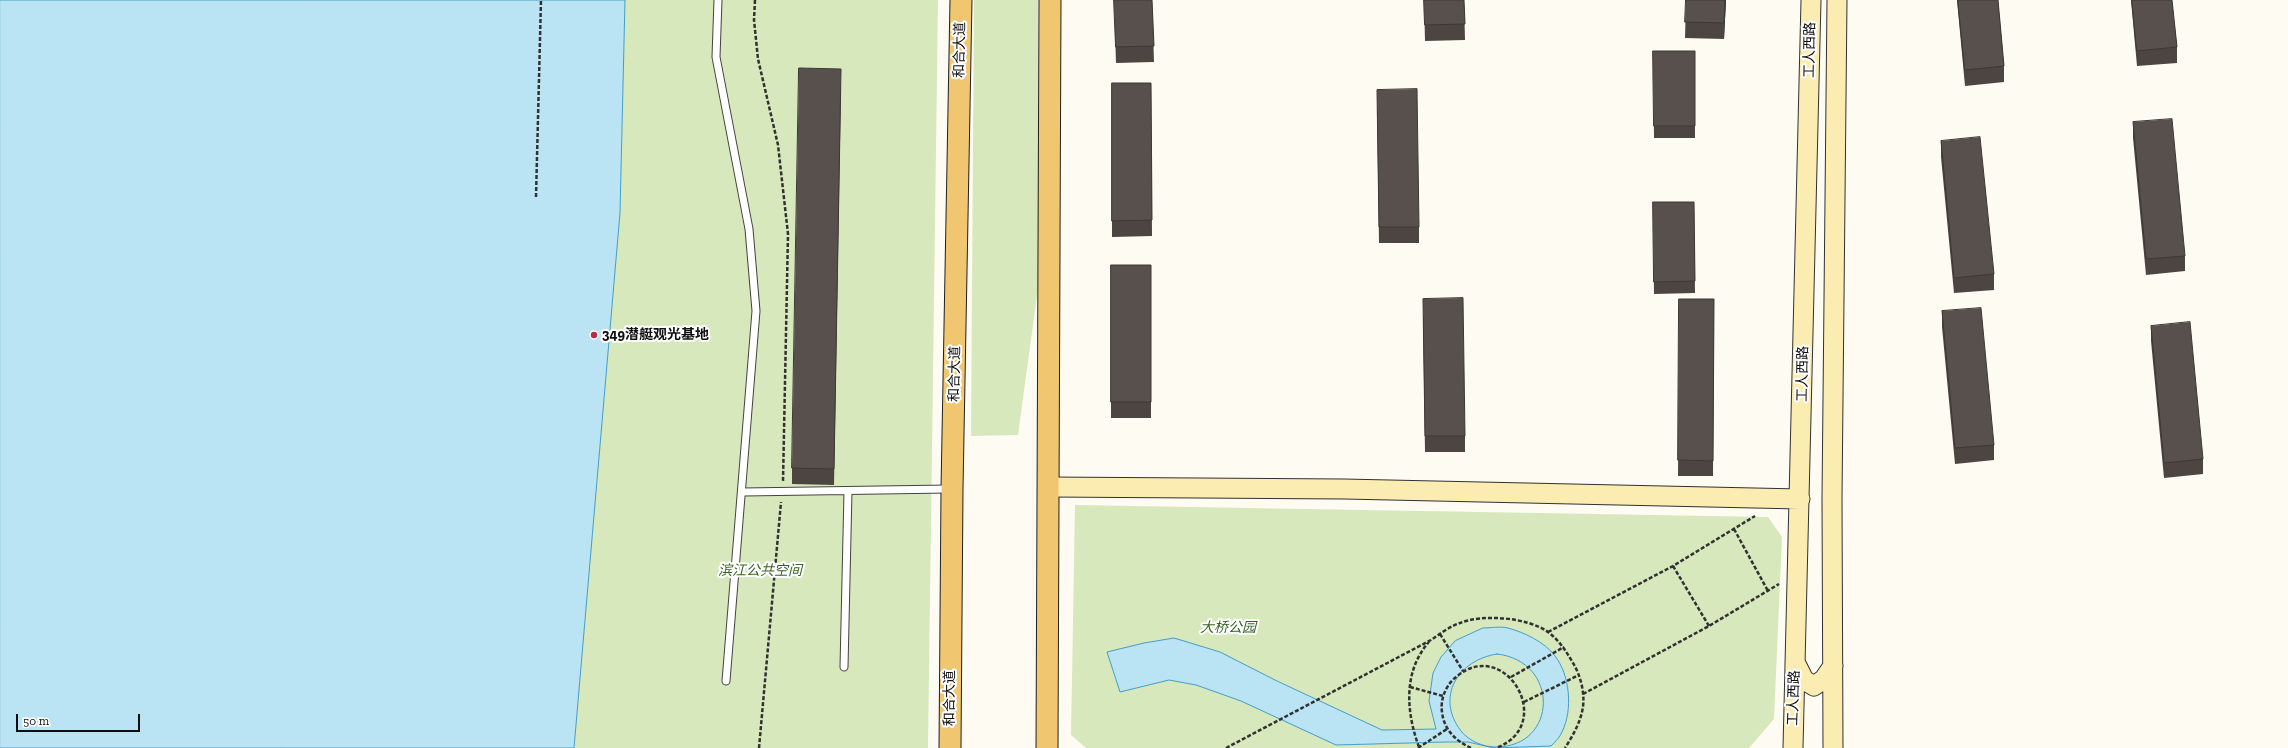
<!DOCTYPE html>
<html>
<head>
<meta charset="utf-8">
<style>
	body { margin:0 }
	#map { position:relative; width:2288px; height:748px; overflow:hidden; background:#fefbf3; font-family:"Zilla Slab",serif }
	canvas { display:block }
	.scale { position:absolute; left:16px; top:714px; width:124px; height:18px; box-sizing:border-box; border:2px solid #0f0f0f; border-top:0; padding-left:5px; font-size:12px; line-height:14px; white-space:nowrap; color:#0f0f0f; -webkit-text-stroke:3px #fff; paint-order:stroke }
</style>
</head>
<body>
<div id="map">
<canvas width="2288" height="748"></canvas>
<div class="scale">50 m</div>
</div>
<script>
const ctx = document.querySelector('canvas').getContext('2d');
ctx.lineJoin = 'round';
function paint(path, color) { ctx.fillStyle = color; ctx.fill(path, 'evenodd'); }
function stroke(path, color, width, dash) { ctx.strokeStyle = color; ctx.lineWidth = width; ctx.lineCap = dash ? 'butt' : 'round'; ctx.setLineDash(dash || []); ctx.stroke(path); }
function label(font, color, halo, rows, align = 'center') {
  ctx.font = font + ' "Zilla Slab","Noto Sans SC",serif'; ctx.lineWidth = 4; ctx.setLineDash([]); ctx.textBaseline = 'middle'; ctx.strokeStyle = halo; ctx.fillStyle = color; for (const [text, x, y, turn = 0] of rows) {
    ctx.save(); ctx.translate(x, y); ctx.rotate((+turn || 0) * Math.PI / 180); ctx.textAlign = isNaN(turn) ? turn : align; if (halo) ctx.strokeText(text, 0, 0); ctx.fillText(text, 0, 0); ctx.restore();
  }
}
const green = new Path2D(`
	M625,0H938L928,748H574L620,213Z
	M974,0H1038V288L1018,435L971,436Z
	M1075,505L1768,517L1782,537L1774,719L1749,748H1086L1071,735Z`);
const water = new Path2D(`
	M0,0H625L620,213L574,748H0Z
	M1483,628C1491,628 1500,626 1508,628C1523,632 1545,642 1555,656C1570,675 1573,710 1562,732C1560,737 1555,742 1551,746L1494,748L1468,742H1446L1336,745L1241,701L1196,685L1169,680L1120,692L1107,652L1144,643L1174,638L1220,652L1277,681L1382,730L1436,729L1429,701L1433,673L1441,657L1455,641ZM1497,654C1560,661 1558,747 1496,747C1483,747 1469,741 1461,731C1435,697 1458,660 1497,654Z`);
const path = new Path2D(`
	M755,0L754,20L758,59L778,145L788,234L783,481
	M536,197L541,0
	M1734,529L1768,591
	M1673,566L1709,626
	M1548,632L1673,566L1755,516
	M1440,634L1463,671
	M1511,677L1564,647
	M1410,687L1443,696
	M1583,694L1709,626L1779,584
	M1524,702L1579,675
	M1419,747C1406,712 1403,671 1429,642
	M759,748L781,502
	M1226,748L1431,640C1440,634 1450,626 1460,623C1483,614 1527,617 1548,632C1559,640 1566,651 1573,663C1581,676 1586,696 1582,712C1579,725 1572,737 1565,748
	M1418,748L1447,729
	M1471,748C1456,741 1444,730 1442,712C1440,699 1446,685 1456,677C1505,635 1558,725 1496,748`);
const lane = new Path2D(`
	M718,0L716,57L749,229L756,311L726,681
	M743,492L949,489
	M844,667L848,491`);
const secondary = new Path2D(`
	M1049,487L1344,489L1800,499
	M1795,662L1804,680L1814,686L1824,679L1833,666
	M1793,748L1811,0
	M1833,748L1832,498L1837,0`);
const primary = new Path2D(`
	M950,748L952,489L961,0
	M1047,748L1050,0`);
const wall = new Path2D(`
	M1114,0H1152L1154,62L1116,63Z
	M1424,0H1464L1465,40L1425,41Z
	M1686,0H1726L1724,39L1685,38Z
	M1957,0H1998L2004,66V82L1965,86Z
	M2131,0H2172L2177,47V63L2137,66Z
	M1653,51H1695V138H1654Z
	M1112,83H1151L1152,236L1112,237Z
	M841,85L834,485L792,484V468Z
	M1377,106L1419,227V243H1379Z
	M2133,122L2185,256V271L2146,275L2133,138Z
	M1941,141L1994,274V290L1954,293L1941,157Z
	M1653,202H1694L1695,293L1654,294Z
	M1111,265H1151V418H1111Z
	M1679,299H1714L1713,476H1678Z
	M1942,311L1994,445V460L1955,464L1942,327Z
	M1423,315L1465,436V452H1425Z
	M2151,326L2203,459V474L2164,478L2151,341Z`);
const shadedWall = new Path2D(`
	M1725,0H1726L1724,39V23Z`);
const building = new Path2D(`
	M1114,0H1152L1154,46L1116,47Z
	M1424,0H1464L1465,24L1425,25Z
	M1686,0H1725L1724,23L1685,22Z
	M1958,0H1998L2004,66L1965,70Z
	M2132,0H2172L2177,47L2137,51Z
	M1653,51H1695V126H1654Z
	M799,68L841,69L834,469L792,468Z
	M1112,83H1151L1152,220L1112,221Z
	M1417,89L1419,227H1379L1377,90Z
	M2172,119L2185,256L2146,259L2133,122Z
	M1980,137L1994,274L1954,278L1941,141Z
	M1653,202H1694L1695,281L1654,282Z
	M1111,265H1151V402H1111Z
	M1463,298L1465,436H1425L1423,299Z
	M1679,299H1714L1713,461L1678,460Z
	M1981,308L1994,445L1955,448L1942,311Z
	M2190,322L2203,459L2164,463L2151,326Z`);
const markers = [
	[594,335,4,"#b92e41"]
];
const streetNames = [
	["和合大道",960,50,-89],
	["工人西路",1810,50,-89],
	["和合大道",955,374,-89],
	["工人西路",1803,374,-89],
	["和合大道",950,698,-90],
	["工人西路",1794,698,-88]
];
const poiNames = [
	["349潜艇观光基地",602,335]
];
const parkNames = [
	["滨江公共空间",760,571],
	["大桥公园",1228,628]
];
paint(green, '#d7e8bd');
paint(water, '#bae3f3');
stroke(water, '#449ec6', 1);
stroke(lane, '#424242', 9);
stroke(secondary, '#313131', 21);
stroke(primary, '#202020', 23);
stroke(path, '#313131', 2.5, [4, 2]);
stroke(lane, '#fff', 7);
stroke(secondary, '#fbecb1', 19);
stroke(primary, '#f1c670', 21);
paint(wall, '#4c4541');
paint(shadedWall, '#3e3835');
paint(building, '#58504c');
stroke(building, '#3e3835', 1);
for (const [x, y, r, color] of markers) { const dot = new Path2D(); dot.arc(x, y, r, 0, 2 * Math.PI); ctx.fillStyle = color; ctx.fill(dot); stroke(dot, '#fff', 1.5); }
label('14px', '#0f0f0f', '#fff', streetNames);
label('bold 14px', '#0f0f0f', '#fff', poiNames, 'left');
label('italic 14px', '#366422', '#fff', parkNames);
</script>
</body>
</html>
